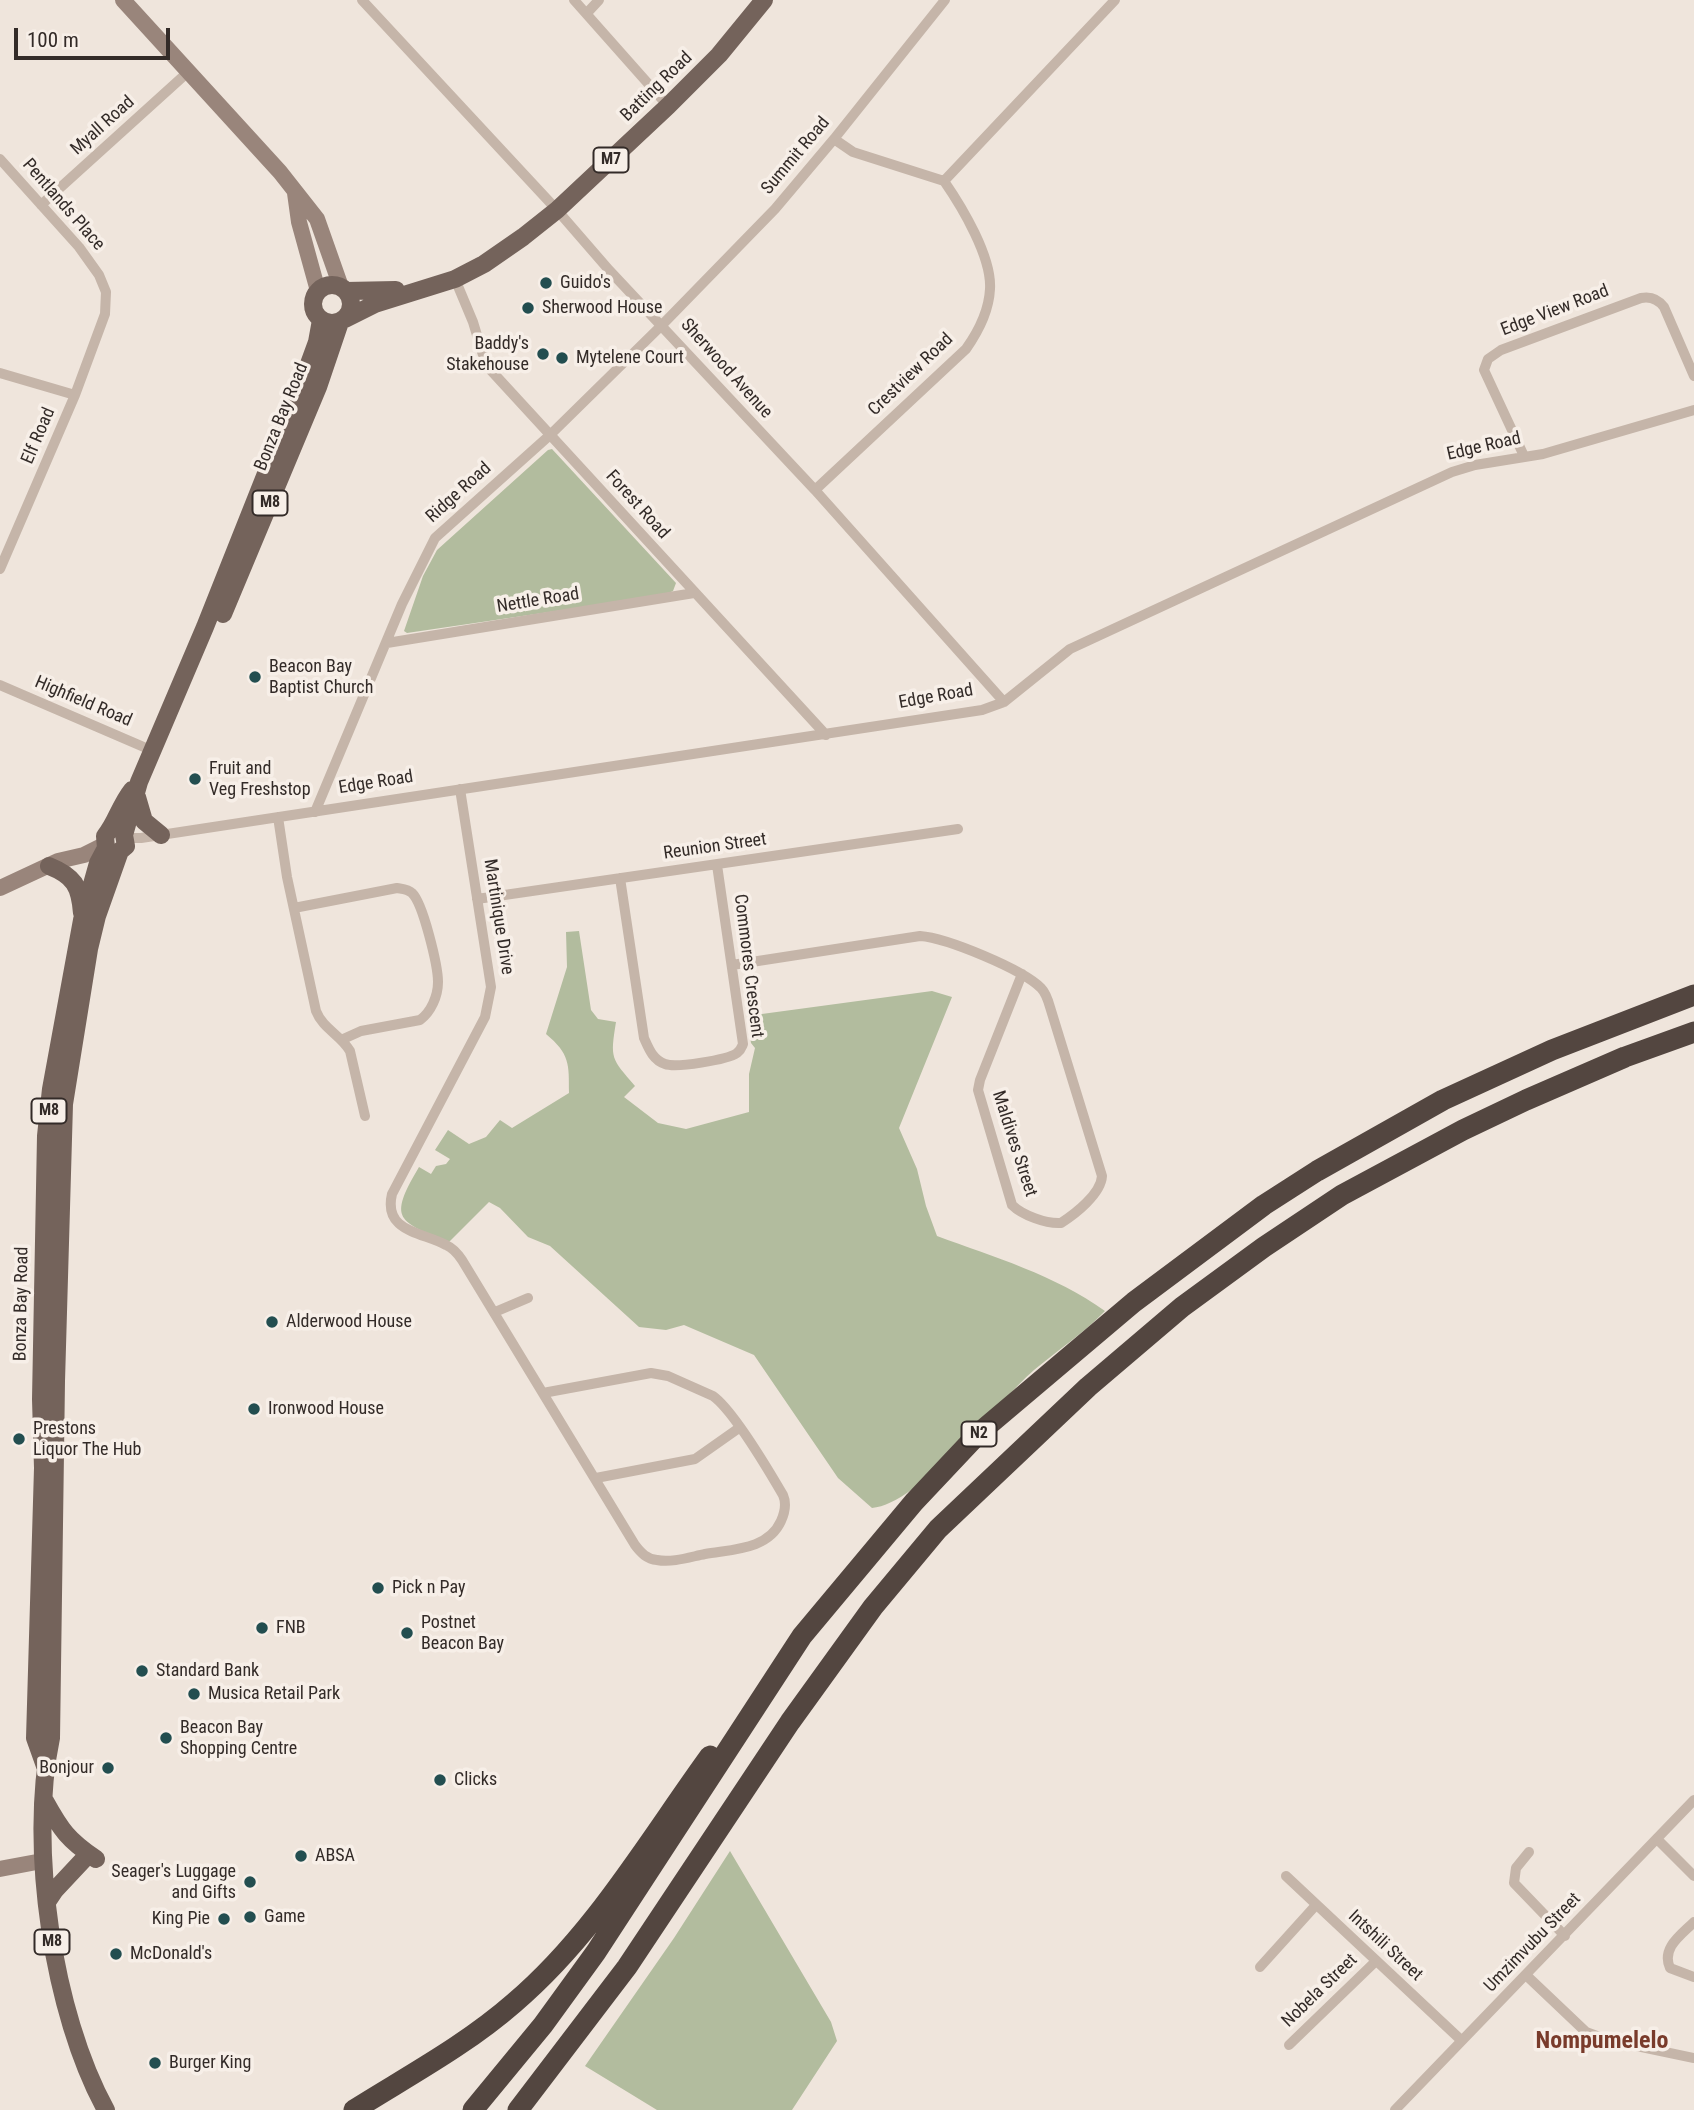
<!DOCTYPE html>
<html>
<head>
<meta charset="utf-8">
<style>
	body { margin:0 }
	#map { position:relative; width:1694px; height:2110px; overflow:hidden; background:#efe5dc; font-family:"Roboto Condensed",sans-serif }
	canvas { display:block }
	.scale { position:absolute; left:14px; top:28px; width:156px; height:32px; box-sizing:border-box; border:4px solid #332b28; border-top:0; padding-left:9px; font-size:21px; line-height:24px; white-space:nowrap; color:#332b28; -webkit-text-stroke:5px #f7efe8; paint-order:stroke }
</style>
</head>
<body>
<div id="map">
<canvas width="1694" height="2110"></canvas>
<div class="scale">100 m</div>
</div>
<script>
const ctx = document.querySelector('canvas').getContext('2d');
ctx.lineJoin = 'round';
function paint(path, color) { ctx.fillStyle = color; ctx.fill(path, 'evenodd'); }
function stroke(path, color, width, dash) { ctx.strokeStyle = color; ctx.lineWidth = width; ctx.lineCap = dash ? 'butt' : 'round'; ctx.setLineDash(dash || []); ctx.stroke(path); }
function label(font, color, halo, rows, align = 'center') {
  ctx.font = font + ' "Roboto Condensed",sans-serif'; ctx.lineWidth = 7; ctx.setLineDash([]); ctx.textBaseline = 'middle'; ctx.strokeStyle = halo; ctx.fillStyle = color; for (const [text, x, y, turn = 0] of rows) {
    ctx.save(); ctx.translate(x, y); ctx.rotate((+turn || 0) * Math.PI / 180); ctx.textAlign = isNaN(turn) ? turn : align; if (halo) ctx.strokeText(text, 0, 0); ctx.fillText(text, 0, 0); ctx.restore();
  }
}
const green = new Path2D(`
	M552,449L676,583L673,591L665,595L407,633L404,631L423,576L437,550L548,450Z
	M579,931L591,1010L598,1019L616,1022C610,1059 611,1058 635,1086L624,1097L658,1123L686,1129L749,1112V1074L755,1048L751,1043L747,1016L932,991L952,997L899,1128L917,1169L926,1206L937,1236C994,1257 1055,1275 1105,1311C1084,1333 1058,1350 1034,1370C995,1404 920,1504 872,1508L838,1478L754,1355L684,1325L666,1330L639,1327L550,1246L528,1237L500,1208L489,1202L448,1243C399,1220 387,1221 419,1167L431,1174L436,1166L446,1164L450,1159L435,1150L448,1130L469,1144L486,1137L500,1120L512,1128L569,1093C569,1064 570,1054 546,1034L567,967L566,932Z
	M730,1851L831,2022L837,2041L792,2110H657L585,2066L674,1938Z`);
const street = new Path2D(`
	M362,0L557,210L609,270L815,490L1004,702
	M574,0L668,106
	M587,13L599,0
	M0,159L79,247L99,275L106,292L105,314L75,395L0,569
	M944,181L1115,0
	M41,205L188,72
	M455,279L473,322L486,365L826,735
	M0,373L75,395
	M1524,456L1484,370L1488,359L1501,350L1641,298C1651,296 1658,299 1664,307L1694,376
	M815,490L966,349C978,332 989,310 990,289C992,257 962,207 944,181L853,152L834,139
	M387,643L694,593
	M0,685L153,751
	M460,789L491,987L485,1017L392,1194C383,1232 422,1232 446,1245C453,1248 458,1254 462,1260L635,1545C641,1553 647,1559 657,1560C672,1563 690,1557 705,1554C732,1549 768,1550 781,1521C785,1512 787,1504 783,1495C769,1471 734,1411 713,1396L668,1376L651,1373L543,1393
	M315,812L402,604L435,538L550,435L662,325L775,209L834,139L945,0
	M278,817L287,877L316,1011C323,1029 341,1035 350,1051L365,1116
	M126,838H141L982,710L1004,702L1070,649L1452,472L1475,465L1543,454L1694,410
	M620,878L644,1038C649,1049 653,1060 665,1064C676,1068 727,1060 737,1053C741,1050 741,1049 743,1044L717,865
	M477,899L958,829
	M294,908L397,888C403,889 408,889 412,893C423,903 438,966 438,982C438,996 431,1012 420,1020L361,1031L341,1040
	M732,965L920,936C947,938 1022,969 1041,988C1046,993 1048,1000 1050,1007L1102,1176C1101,1194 1075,1214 1061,1223C1046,1224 1022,1215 1012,1205L978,1090L980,1080L1022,974
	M495,1312L528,1298
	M596,1478L695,1459L739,1428
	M1657,1839L1694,1876
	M1529,1852L1516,1868L1514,1883L1565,1936
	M1286,1876L1461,2040
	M1694,1922C1681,1935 1661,1948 1670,1968L1694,1977
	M1260,1967L1316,1905
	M1527,1976L1586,2032L1608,2040L1694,2058
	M1289,2045L1376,1961
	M1395,2110L1694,1800`);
const secondary = new Path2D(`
	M123,0L280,172L317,219L341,287
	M295,193L299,222L318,291
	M0,888L58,861L84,855L104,845
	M0,1869L42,1861`);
const primary = new Path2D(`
	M313 304a19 19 0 1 1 38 0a19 19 0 1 1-38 0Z
	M346,291L396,290
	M345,319L375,304L455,279L484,264L523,237L557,210L668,106L719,55L764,0
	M223,614L318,387L340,322
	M137,797L144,821L161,835
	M49,866C74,876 80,886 82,913
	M45,1766L35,1738L43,1468L41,1399L46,1136L51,1089L82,920L98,863L106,848L105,836C116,823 120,805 132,790
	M45,1801C61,1830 68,1840 96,1859
	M47,1902L55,1890L84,1859
	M106,2110C53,2014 28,1846 51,1738L56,1381L64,1104L89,949L97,916L120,851L126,846L124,835L139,782L205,627L302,383L317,342L321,320`);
const highway = new Path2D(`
	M354,2110C408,2076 466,2045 514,2003C594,1935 649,1840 710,1756
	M473,2110L543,2025L596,1952L802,1636L914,1502L979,1433L1134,1302L1264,1205L1317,1171L1443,1100L1552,1050L1694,995
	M518,2110L627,1967L790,1722L873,1607L938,1529L1088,1387L1182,1307L1264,1247L1342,1195L1463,1130L1526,1100L1625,1057L1694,1032`);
const markers = [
	[546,283,7,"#234e50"],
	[528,308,7,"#234e50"],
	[543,354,7,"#234e50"],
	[562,358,7,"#234e50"],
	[255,677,7,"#234e50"],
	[195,779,7,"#234e50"],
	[272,1322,7,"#234e50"],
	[254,1409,7,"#234e50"],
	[19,1439,7,"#234e50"],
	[378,1588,7,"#234e50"],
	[262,1628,7,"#234e50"],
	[407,1633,7,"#234e50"],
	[142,1671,7,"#234e50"],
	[194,1694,7,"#234e50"],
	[166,1738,7,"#234e50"],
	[108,1768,7,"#234e50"],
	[440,1780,7,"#234e50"],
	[301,1856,7,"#234e50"],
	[250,1882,7,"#234e50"],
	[250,1917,7,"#234e50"],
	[224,1919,7,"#234e50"],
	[116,1954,7,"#234e50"],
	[155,2063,7,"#234e50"]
];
const shields = [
	[611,160,35],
	[270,503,35],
	[49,1111,35],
	[979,1434,35],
	[52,1942,35]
];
const shieldNames = [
	["M7",611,160],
	["M8",270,503],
	["M8",49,1111],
	["N2",979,1434],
	["M8",52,1942]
];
const streetNames = [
	["Batting Road",657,87,-44],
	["Myall Road",103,126,-42],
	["Summit Road",796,156,-50],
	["Pentlands Place",63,205,49],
	["Edge View Road",1555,311,-21],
	["Sherwood Avenue",726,369,48],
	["Crestview Road",911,375,-44],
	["Bonza Bay Road",282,417,-68],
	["Elf Road",39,436,-67],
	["Edge Road",1484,447,-13],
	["Ridge Road",459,493,-42],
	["Forest Road",637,505,48],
	["Nettle Road",538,601,-9],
	["Edge Road",936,697,-10],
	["Highfield Road",83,702,23],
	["Edge Road",376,783,-9],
	["Reunion Street",715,847,-8],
	["Martinique Drive",498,917,81],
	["Commores Crescent",748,966,83],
	["Maldives Street",1014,1144,72],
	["Bonza Bay Road",22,1304,-89],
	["Umzimvubu Street",1533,1943,-46],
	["Intshili Street",1385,1946,43],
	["Nobela Street",1320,1991,-44]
];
const poiNames = [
	["Guido's",560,283],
	["Sherwood House",542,308],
	["Baddy's",529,344,"right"],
	["Stakehouse",529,365,"right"],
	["Mytelene Court",576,358],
	["Beacon Bay",269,667],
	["Baptist Church",269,688],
	["Fruit and",209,769],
	["Veg Freshstop",209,790],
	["Alderwood House",286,1322],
	["Ironwood House",268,1409],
	["Prestons",33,1429],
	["Liquor The Hub",33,1450],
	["Pick n Pay",392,1588],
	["Postnet",421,1623],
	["Beacon Bay",421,1644],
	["FNB",276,1628],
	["Standard Bank",156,1671],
	["Musica Retail Park",208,1694],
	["Beacon Bay",180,1728],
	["Shopping Centre",180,1749],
	["Bonjour",94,1768,"right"],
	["Clicks",454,1780],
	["ABSA",315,1856],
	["Seager's Luggage",236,1872,"right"],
	["and Gifts",236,1893,"right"],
	["Game",264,1917],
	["King Pie",210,1919,"right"],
	["McDonald's",130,1954],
	["Burger King",169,2063]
];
const districtNames = [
	["Nompumelelo",1602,2042]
];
paint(green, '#b2bc9e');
stroke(street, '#c5b5a9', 10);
stroke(secondary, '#99857b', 16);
stroke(primary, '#74635b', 18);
stroke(highway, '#534640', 21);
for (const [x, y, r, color] of markers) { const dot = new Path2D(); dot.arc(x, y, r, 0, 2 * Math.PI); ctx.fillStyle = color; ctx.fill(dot); stroke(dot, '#f7efe8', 2.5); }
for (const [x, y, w] of shields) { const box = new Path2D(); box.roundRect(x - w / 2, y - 12.5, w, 25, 5); ctx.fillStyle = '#f7efe8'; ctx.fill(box); stroke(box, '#332b28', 2); }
label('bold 16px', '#332b28', null, shieldNames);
label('18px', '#332b28', '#f7efe8', streetNames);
label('18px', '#332b28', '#f7efe8', poiNames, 'left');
label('bold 24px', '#793b2b', '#f7efe8', districtNames);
</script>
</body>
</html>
